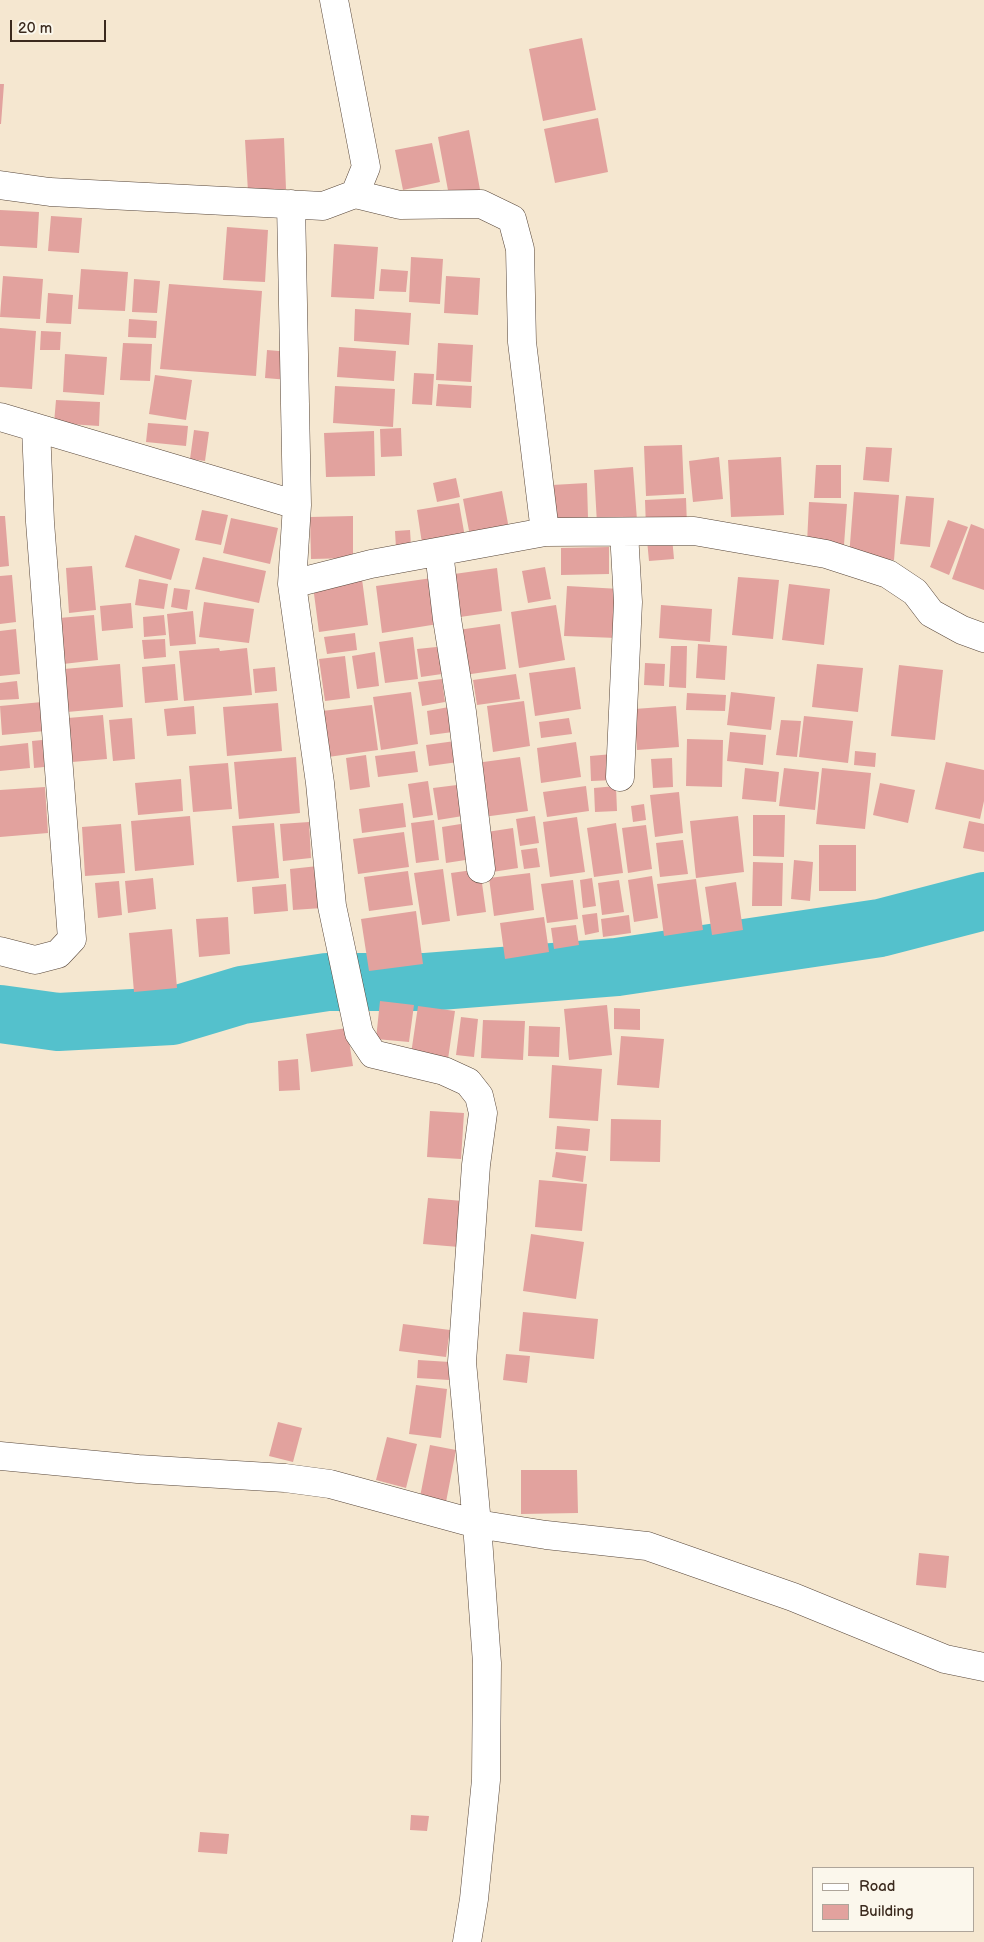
<!DOCTYPE html>
<html>
<head>
<meta charset="utf-8">
<style>
	body { margin:0 }
	#map { position:relative; width:984px; height:1942px; overflow:hidden; background:#f5e7d0; font-family:"Balsamiq Sans",sans-serif }
	canvas { display:block }
	.legend { position:absolute; left:812px; top:1867px; width:162px; height:65px; box-sizing:border-box; background:#fbf7ec; border:1px solid #aea59a; margin:0; padding:6px 9px; list-style:none; font-size:15px; color:#3b2a1e }
	.legend li { display:flex; align-items:center; gap:10px; height:25px }
	.legend b { width:25px; border:1px solid #aea59a }
	.scale { position:absolute; left:10px; top:20px; width:96px; height:22px; box-sizing:border-box; border:2px solid #3b2a1e; border-top:0; padding-left:6px; font-size:15px; line-height:18px; white-space:nowrap; color:#3b2a1e; -webkit-text-stroke:4px #fbf7ec; paint-order:stroke }
</style>
</head>
<body>
<div id="map">
<canvas width="984" height="1942"></canvas>
<ul class="legend">
<li><b style="height:6px;background:#fff"></b>Road</li>
<li><b style="height:14px;background:#e2a29e"></b>Building</li>
</ul>
<div class="scale">20 m</div>
</div>
<script>
const ctx = document.querySelector('canvas').getContext('2d');
ctx.lineJoin = 'round';
function stroke(path, color, width, dash) { ctx.strokeStyle = color; ctx.lineWidth = width; ctx.lineCap = dash ? 'butt' : 'round'; ctx.setLineDash(dash || []); ctx.stroke(path); }
function paint(path, color) { ctx.fillStyle = color; ctx.fill(path, 'evenodd'); }
const river = new Path2D(`
	M0,1014L58,1022L172,1016L242,995L327,982H426L617,967L880,928L984,901`);
const building = new Path2D(`
	M582,38L596,110L543,121L529,49Z
	M0,84H4L1,124H0Z
	M598,118L608,172L555,183L544,129Z
	M469,130L481,195L450,201L438,137Z
	M284,138L286,189L248,192L245,140Z
	M432,143L440,182L403,190L395,150Z
	M0,210L39,212L37,248L0,246Z
	M51,216L82,218L79,253L48,251Z
	M227,227L268,230L265,282L223,280Z
	M334,244L378,247L374,299L331,297Z
	M411,257L443,259L440,304L409,302Z
	M81,269L128,272L125,311L78,309Z
	M381,269L408,271L406,292L379,291Z
	M3,276L43,279L40,319L0,317Z
	M446,276L480,278L478,315L444,313Z
	M134,279L160,281L157,313L132,312Z
	M169,284L262,291L256,376L160,369Z
	M48,293L73,295L71,324L46,323Z
	M355,309L411,313L409,345L354,341Z
	M129,319L157,321L156,338L128,337Z
	M0,328L36,331L32,389L0,387Z
	M41,331L61,332L60,350H40Z
	M123,343L152,344L150,381L120,380Z
	M438,343L473,345L471,382L436,380Z
	M339,347L396,351L394,381L337,377Z
	M267,350L291,352L289,380L265,378Z
	M65,354L107,357L104,395L63,392Z
	M414,373L434,374L432,405L412,404Z
	M155,375L192,380L186,420L149,414Z
	M438,384L472,386L471,408L436,406Z
	M335,386L395,389L393,427L333,423Z
	M56,400L100,402L99,426L54,423Z
	M148,423L188,426L186,446L146,442Z
	M401,428L402,456L381,457L380,429Z
	M194,430L209,432L205,461L190,459Z
	M374,431L375,476L326,477L324,433Z
	M682,445L684,494L646,496L644,446Z
	M866,447L892,448L889,482L863,480Z
	M719,457L723,499L693,502L689,461Z
	M781,457L784,515L731,517L728,460Z
	M816,465H841V498H814Z
	M633,467L637,520L597,524L594,470Z
	M456,478L460,497L437,502L433,483Z
	M587,483L588,518L554,519L552,485Z
	M502,491L509,529L470,536L463,499Z
	M854,492L899,495L894,560L849,557Z
	M906,496L934,498L930,547L900,544Z
	M686,498L687,526L646,528L645,500Z
	M809,502L847,504L844,545L807,543Z
	M459,503L466,543L423,550L417,510Z
	M202,510L228,515L221,545L195,540Z
	M0,516H5L9,566L0,567Z
	M353,516V558L311,559L310,517Z
	M231,518L278,528L270,564L223,553Z
	M948,520L968,527L949,575L930,567Z
	M971,524L984,529V590L952,579Z
	M410,530L411,546L396,548L395,531Z
	M135,535L180,549L171,580L125,567Z
	M672,537L674,559L649,561L647,540Z
	M609,547V574L561,575V548Z
	M203,557L266,571L259,603L195,589Z
	M92,566L96,610L69,613L66,568Z
	M545,567L551,599L528,603L522,571Z
	M497,568L502,611L453,618L447,575Z
	M12,575L16,622L0,624V576Z
	M738,577L779,580L773,639L732,635Z
	M432,578L438,624L382,633L376,586Z
	M139,579L168,584L164,609L135,605Z
	M362,579L368,625L319,632L313,586Z
	M789,584L830,589L824,645L782,640Z
	M567,586L620,589L617,638L564,636Z
	M174,588L190,590L187,610L171,607Z
	M204,602L254,609L249,643L199,637Z
	M131,603L133,628L102,631L100,606Z
	M556,605L565,660L519,668L511,612Z
	M661,605L712,609L710,642L659,638Z
	M193,611L196,644L170,646L167,614Z
	M94,615L98,660L63,664L59,618Z
	M164,615L166,635L144,637L143,617Z
	M500,624L506,669L464,675L458,630Z
	M16,629L20,674L0,676V631Z
	M355,633L357,650L327,654L324,637Z
	M413,637L418,679L385,683L379,642Z
	M165,639L166,657L144,659L142,640Z
	M698,644L727,646L725,680L696,678Z
	M446,646L449,673L421,677L417,649Z
	M671,646H687L686,688L669,687Z
	M219,648L220,651L247,648L252,695L184,701L179,651Z
	M375,652L379,686L357,689L352,656Z
	M345,656L350,698L325,701L319,659Z
	M645,663L665,664L664,686L644,685Z
	M120,664L123,707L67,712L64,669Z
	M175,664L178,700L145,703L142,667Z
	M817,664L863,668L858,712L812,707Z
	M899,665L943,670L935,740L891,736Z
	M275,667L277,691L255,693L253,669Z
	M575,667L581,709L535,716L529,673Z
	M516,674L520,699L477,705L473,680Z
	M442,679L445,702L422,706L418,682Z
	M17,681L19,699L0,700V683Z
	M411,692L418,744L381,750L373,697Z
	M731,692L775,697L771,730L727,725Z
	M687,693L726,695L725,711L686,710Z
	M524,701L530,746L493,752L487,706Z
	M42,702L45,731L2,735L0,706Z
	M278,703L282,751L227,756L223,707Z
	M372,705L378,750L328,757L322,711Z
	M194,706L196,734L167,736L164,709Z
	M676,706L679,747L637,750L634,709Z
	M449,707L453,732L430,735L427,711Z
	M103,715L107,759L72,762L68,718Z
	M804,716L853,721L848,763L799,757Z
	M132,718L135,759L113,761L109,720Z
	M569,718L572,734L541,738L539,722Z
	M781,720L801,721L797,757L776,755Z
	M730,732L766,735L763,765L727,761Z
	M52,739L54,766L34,768L32,741Z
	M687,739L723,740L722,787L686,786Z
	M455,741L458,762L429,766L426,745Z
	M576,742L581,777L541,783L537,748Z
	M28,743L30,768L0,771V746Z
	M415,751L418,772L378,777L375,756Z
	M855,751L876,753L875,767L854,765Z
	M613,754L615,780L591,781L590,756Z
	M366,755L370,787L350,790L346,758Z
	M296,757L300,813L239,819L234,762Z
	M520,757L528,811L483,817L476,763Z
	M672,758L673,787L653,788L651,759Z
	M946,762L984,770V801L980,819L935,809Z
	M228,763L232,809L193,812L189,766Z
	M745,768L779,772L776,802L742,799Z
	M784,768L819,772L815,810L779,806Z
	M822,768L871,773L865,829L816,824Z
	M181,779L183,811L138,815L135,783Z
	M428,781L433,815L413,818L408,784Z
	M880,783L915,790L908,823L873,815Z
	M465,784L469,815L438,820L433,788Z
	M586,786L589,811L547,817L543,792Z
	M616,786L617,811L595,812L594,788Z
	M45,787L48,833L0,837V790Z
	M679,792L683,833L655,837L650,795Z
	M403,803L406,827L362,833L359,809Z
	M644,804L646,820L633,822L631,806Z
	M753,815H785L784,857L753,856Z
	M190,816L194,865L135,871L131,821Z
	M535,816L539,843L520,846L516,819Z
	M738,816L744,872L696,878L690,821Z
	M577,817L585,872L550,877L543,822Z
	M434,820L439,860L416,863L411,823Z
	M969,821L984,824V852L963,848Z
	M309,822L311,858L283,861L280,824Z
	M274,823L279,878L237,882L232,826Z
	M467,823L472,859L446,863L442,827Z
	M616,823L623,873L594,877L587,828Z
	M121,824L125,873L85,876L82,827Z
	M646,825L652,869L628,873L622,828Z
	M513,828L518,868L486,873L480,833Z
	M404,832L409,867L358,874L353,839Z
	M683,840L688,874L660,877L656,843Z
	M819,845H856V891H819Z
	M537,848L540,867L524,869L521,850Z
	M794,860L813,862L810,901L791,899Z
	M753,862L783,863L782,906H752Z
	M318,866L322,908L293,910L290,869Z
	M443,869L450,921L422,925L414,873Z
	M480,869L486,912L457,916L451,873Z
	M408,871L413,905L369,911L364,877Z
	M530,873L534,910L494,916L489,878Z
	M652,876L658,918L634,922L628,880Z
	M153,878L156,909L128,913L125,881Z
	M592,878L596,906L583,908L580,880Z
	M696,879L703,930L664,936L657,884Z
	M573,880L578,919L547,923L541,884Z
	M619,880L624,912L602,915L598,883Z
	M119,881L122,915L98,918L95,883Z
	M736,882L743,930L712,935L705,887Z
	M286,884L288,911L254,914L252,887Z
	M416,911L423,964L369,971L361,919Z
	M597,913L599,932L585,935L582,915Z
	M629,915L631,933L603,937L601,919Z
	M228,917L230,954L199,957L196,919Z
	M544,917L549,952L505,959L500,923Z
	M576,925L579,945L554,949L551,928Z
	M172,929L177,988L134,992L129,933Z
	M380,1001L414,1005L409,1042L376,1039Z
	M607,1005L612,1055L569,1060L564,1009Z
	M418,1006L455,1011L448,1059L411,1054Z
	M614,1008L640,1009V1030L614,1029Z
	M461,1017L478,1019L474,1057L456,1055Z
	M483,1020L525,1021L523,1060L481,1058Z
	M529,1026L560,1027L559,1057L528,1056Z
	M347,1028L353,1066L311,1072L306,1034Z
	M621,1036L664,1039L659,1088L617,1085Z
	M298,1059L300,1090L279,1091L278,1061Z
	M552,1065L602,1069L598,1121L549,1118Z
	M430,1111L464,1113L461,1159L427,1157Z
	M611,1119L661,1120L660,1162L610,1161Z
	M557,1126L590,1129L588,1151L555,1149Z
	M556,1152L586,1156L583,1182L552,1177Z
	M539,1180L587,1184L582,1231L535,1227Z
	M428,1198L463,1201L459,1247L423,1244Z
	M531,1234L584,1242L576,1299L523,1291Z
	M523,1312L598,1319L594,1359L519,1351Z
	M403,1324L450,1330L446,1357L399,1351Z
	M506,1354L530,1356L527,1383L503,1380Z
	M418,1360L450,1362L449,1380L417,1378Z
	M416,1385L447,1389L441,1438L409,1434Z
	M278,1422L302,1428L293,1462L269,1456Z
	M387,1437L417,1444L406,1488L376,1480Z
	M430,1445L456,1450L446,1502L420,1497Z
	M521,1470H577L578,1513L521,1514Z
	M919,1553L949,1556L946,1588L916,1585Z
	M411,1815L429,1816L427,1831L410,1830Z
	M200,1832L229,1834L227,1854L198,1852Z`);
const minor = new Path2D(`
	M0,185L50,192L323,206L355,194L366,167L334,0
	M355,194L400,205L481,204L512,219L520,249L522,342L545,532
	M291,204L297,505L292,584L320,783L332,906L359,1033L373,1054L444,1071L468,1082L479,1096L483,1113L476,1165L462,1362L477,1524L487,1663L486,1780L474,1899L467,1942
	M0,417L297,505
	M439,552L447,619L462,712L481,869
	M292,584L371,564L545,532L694,531L826,554L888,574L915,592L931,613L962,630L984,638
	M620,777L628,602L624,532
	M0,951L35,960L58,954L72,939L40,522L36,428
	M0,1456L138,1469L285,1478L330,1484L477,1524L546,1535L647,1546L793,1597L945,1659L984,1667`);
stroke(river, '#54c1cc', 58);
paint(building, '#e2a29e');
stroke(minor, '#574639', 29);
stroke(minor, '#fff', 28);
</script>
</body>
</html>
